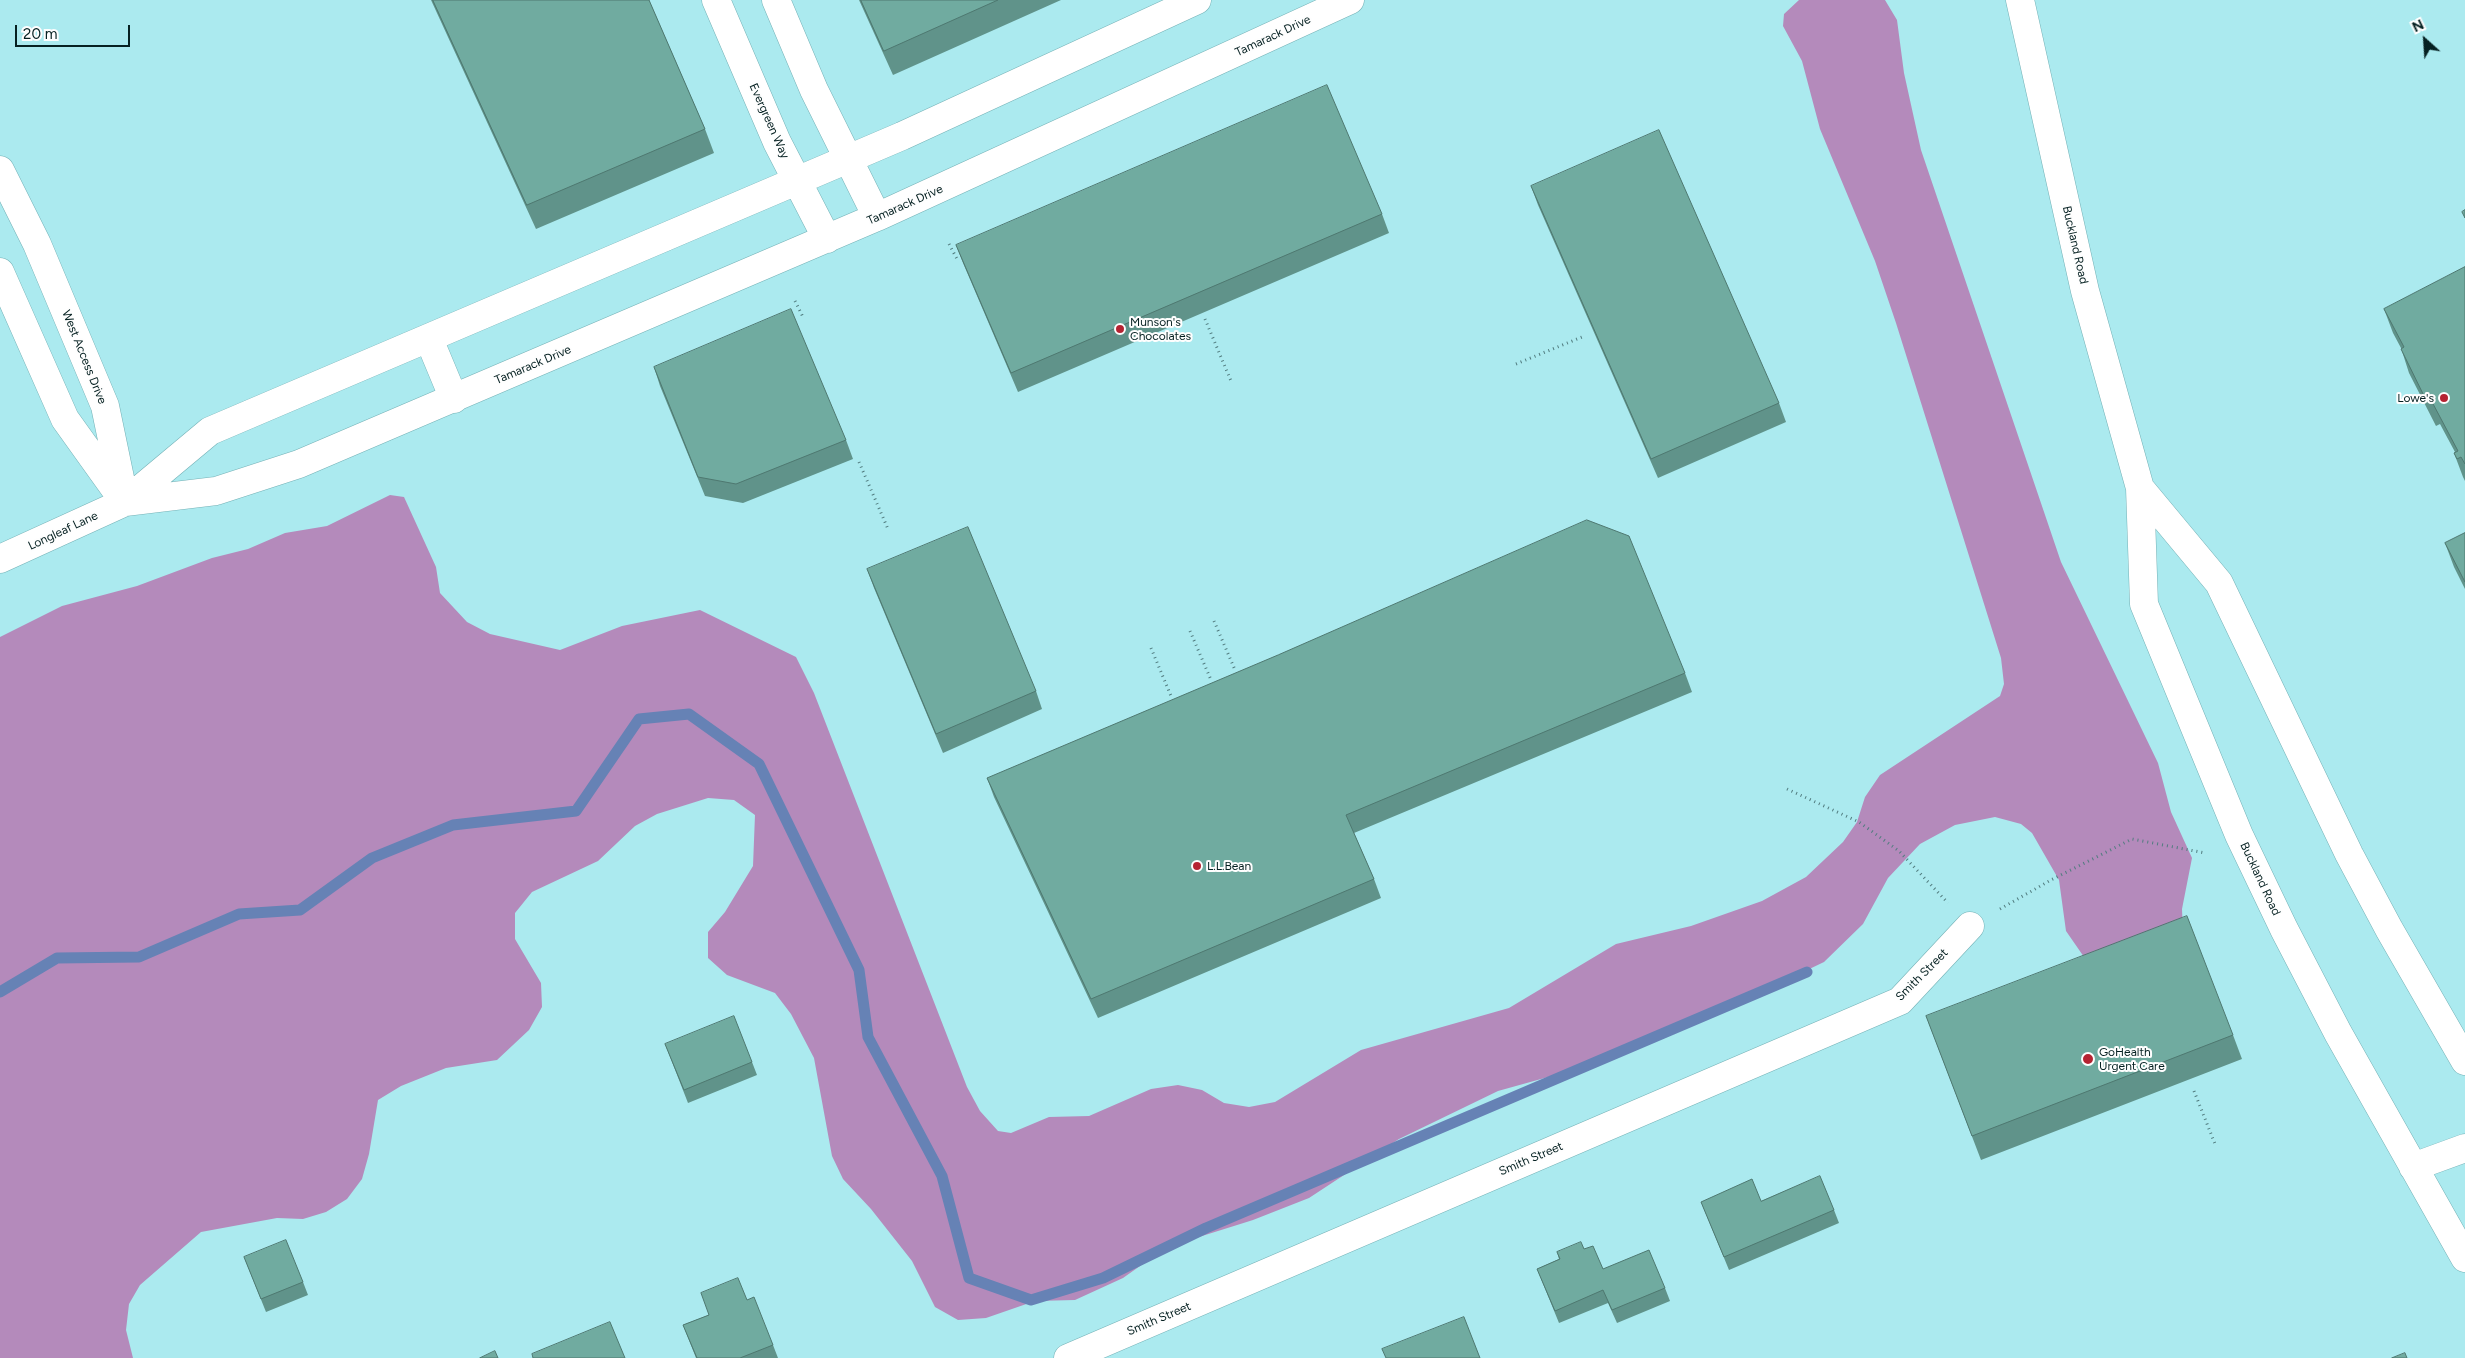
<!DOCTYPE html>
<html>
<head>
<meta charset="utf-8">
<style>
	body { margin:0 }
	#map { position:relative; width:2465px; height:1358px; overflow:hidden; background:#abeaef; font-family:Figtree,sans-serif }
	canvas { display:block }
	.north { position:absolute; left:2400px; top:15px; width:50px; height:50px; -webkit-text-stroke:4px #fefefe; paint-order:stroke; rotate:334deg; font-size:14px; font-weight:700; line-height:20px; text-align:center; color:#062122 }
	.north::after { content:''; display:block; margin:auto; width:18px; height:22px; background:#062122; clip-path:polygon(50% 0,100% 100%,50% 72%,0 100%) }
	.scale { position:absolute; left:15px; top:25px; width:115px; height:22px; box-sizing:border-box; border:2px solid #062122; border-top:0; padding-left:6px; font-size:15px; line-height:18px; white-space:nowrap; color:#062122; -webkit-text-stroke:4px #fefefe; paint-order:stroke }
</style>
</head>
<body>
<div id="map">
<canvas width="2465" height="1358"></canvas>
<div class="north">N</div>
<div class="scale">20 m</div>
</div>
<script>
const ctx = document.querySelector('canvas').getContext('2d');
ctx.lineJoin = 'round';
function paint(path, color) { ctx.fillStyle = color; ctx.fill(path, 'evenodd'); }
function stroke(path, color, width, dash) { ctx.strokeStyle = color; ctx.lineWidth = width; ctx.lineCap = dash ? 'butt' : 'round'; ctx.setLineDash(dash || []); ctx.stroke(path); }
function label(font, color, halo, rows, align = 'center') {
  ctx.font = font + ' Figtree,sans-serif'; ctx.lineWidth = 4; ctx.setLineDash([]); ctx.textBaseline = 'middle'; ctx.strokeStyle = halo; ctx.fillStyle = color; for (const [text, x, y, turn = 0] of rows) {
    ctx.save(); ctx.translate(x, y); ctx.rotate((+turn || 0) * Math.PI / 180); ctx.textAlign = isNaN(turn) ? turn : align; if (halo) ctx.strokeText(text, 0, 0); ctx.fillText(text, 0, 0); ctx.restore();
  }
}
const forest = new Path2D(`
	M1799,0H1885L1897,20L1904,73L1921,150L2061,562L2158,763L2171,812L2192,858L2182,909L2183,934L2084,957L2066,931L2059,880L2032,833L2021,824L1995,817L1955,825L1920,844L1888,878L1863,924L1824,962L1778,984L1701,1013L1602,1062L1498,1091L1399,1139L1309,1198L1253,1220L1167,1247L1123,1278L1075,1300L1035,1301L986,1318L958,1320L935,1307L912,1261L871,1209L843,1179L832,1156L814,1058L791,1014L775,993L727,975L708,958V932L725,912L753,866L755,815L734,800L708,798L657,814L635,826L598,861L532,892L515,913V939L541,983L542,1007L529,1030L497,1060L446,1068L401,1086L378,1100L369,1154L362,1179L347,1199L326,1212L303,1219L277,1218L201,1232L140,1285L129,1304L126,1330L133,1358H0V637L62,606L137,586L212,558L248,549L285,533L327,526L390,495L404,497L436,567L440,593L467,622L490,634L560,650L622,626L700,610L796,657L814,693L967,1087L980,1111L998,1131L1011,1133L1049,1117L1089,1116L1151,1089L1178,1085L1202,1090L1224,1103L1249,1107L1275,1102L1361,1050L1509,1008L1616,944L1691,926L1762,901L1806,877L1843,842L1857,822L1865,797L1880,775L2000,696L2004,684L2001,658L1896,323L1875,261L1820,129L1802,61L1783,26L1784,14Z`);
const stream = new Path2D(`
	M0,992L57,958L139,957L239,914L300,910L372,858L453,825L576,811L639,719L689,714L759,764L859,970L868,1037L942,1176L969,1278L1031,1300L1103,1278L1206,1228L1807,972`);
const path = new Path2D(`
	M949,244L957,259
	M795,301L803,317
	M1205,319L1231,381
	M1516,364L1582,337
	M859,462L888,529
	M1214,621L1235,670
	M1190,631L1211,680
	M1151,648L1171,696
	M1787,789L1859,822L1899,851L1948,903
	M2000,909L2051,880L2132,839L2205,853
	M2194,1091L2215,1144`);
const minor = new Path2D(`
	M716,0L777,142L827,239
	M776,0L814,90L877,217
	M0,170L37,244L105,406L125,502
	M0,272L65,419L118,493
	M429,339L454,399
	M125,502L216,491L299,464L877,217L1350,0
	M0,559L125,502L210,431L902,136L1197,0
	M1068,1358L1900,1001L1970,926`);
const major = new Path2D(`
	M2020,0L2085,291L2140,488L2144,604L2239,835L2284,929L2338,1033L2465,1258
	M2140,488L2219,583L2349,854L2389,929L2465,1061
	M2413,1167L2465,1148`);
const wall = new Path2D(`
	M431,0H649L705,129L714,153L536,229Z
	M859,0H1061L893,75Z
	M1531,186L1779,403L1786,422L1658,478L1538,205Z
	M1382,214L1389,233L1018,392L963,263L956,245Z
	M2465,267V481L2463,477L2454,453L2455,452L2440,424L2436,426L2409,373L2401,348L2393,333L2384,309Z
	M654,367L846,440L853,459L743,503L705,496L660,386Z
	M2465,533V589L2454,567L2445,543Z
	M867,569L1036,691L1042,709L943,753L874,588Z
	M1685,673L1692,692L1354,833L1374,879L1381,898L1098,1018L994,797L987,778Z
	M1926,1016L2233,1035L2242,1059L1981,1160Z
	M665,1044L752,1062L757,1075L688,1103Z
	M1761,1201L1834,1210L1839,1223L1729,1270L1701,1202Z
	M1584,1249L1603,1269L1665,1288L1670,1301L1617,1323L1608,1303L1559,1323L1537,1269L1559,1259L1557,1252Z
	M244,1257L303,1282L308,1295L266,1312Z
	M747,1300L773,1345L778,1358H696L683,1325Z`);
const building = new Path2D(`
	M433,0H649L705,129L527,205Z
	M861,0H998L884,51Z
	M1327,85L1382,214L1011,373L956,245Z
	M1659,130L1779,403L1651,459L1531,186Z
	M2465,210V218L2462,212Z
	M2465,267V464L2461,457L2457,459L2454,453L2458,451L2431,400L2427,402L2401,349L2404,347L2384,309Z
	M791,309L846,440L736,484L698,477L654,367Z
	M1587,520L1629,536L1685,673L1346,815L1374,879L1091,999L987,778L1278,655Z
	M968,527L1036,691L936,734L867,569Z
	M2465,533V582L2445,543Z
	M2187,916L2233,1035L1972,1136L1926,1016Z
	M734,1016L752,1062L684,1090L665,1044Z
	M1820,1176L1834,1210L1724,1257L1701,1202L1752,1179L1761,1201Z
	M286,1240L303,1282L261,1299L244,1257Z
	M1581,1242L1584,1249L1593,1246L1603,1269L1649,1250L1665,1288L1612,1310L1603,1290L1555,1311L1537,1269L1560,1259L1557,1252Z
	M738,1278L747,1300L754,1297L773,1345L740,1358H697L683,1325L709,1315L701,1293Z
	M1464,1317L1480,1358H1386L1382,1349Z
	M610,1322L625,1358H533L532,1354Z
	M495,1351L498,1358H480Z
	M2405,1353L2407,1358H2392Z`);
const markers = [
	[1120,329,5,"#b52332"],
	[2444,398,5,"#b52332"],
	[1197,866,5,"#b52332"],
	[2088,1059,6,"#b52332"]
];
const streetNames = [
	["Tamarack Drive",1273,36,-25],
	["Evergreen Way",769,121,66],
	["Tamarack Drive",905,205,-24],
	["Buckland Road",2075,245,77],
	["West Access Drive",84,357,68],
	["Tamarack Drive",533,365,-23],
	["Longleaf Lane",63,531,-25],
	["Buckland Road",2260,879,65],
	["Smith Street",1922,975,-45],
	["Smith Street",1531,1159,-23],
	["Smith Street",1159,1319,-23]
];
const poiNames = [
	["Munson's",1130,322],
	["Chocolates",1130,336],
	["Lowe's",2434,398,"right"],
	["L.L.Bean",1207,866],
	["GoHealth",2099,1052],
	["Urgent Care",2099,1066]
];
paint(forest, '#b48abb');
stroke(stream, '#6682b5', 11);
stroke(minor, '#74b1b6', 29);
stroke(major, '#74b1b6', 29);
stroke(path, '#517c7f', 3, [1, 4]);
stroke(minor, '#fff', 28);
stroke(major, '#fff', 28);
paint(wall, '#60938a');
paint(building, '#70aba0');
stroke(building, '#4e7870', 1);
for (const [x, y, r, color] of markers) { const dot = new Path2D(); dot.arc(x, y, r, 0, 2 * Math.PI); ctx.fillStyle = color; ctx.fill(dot); stroke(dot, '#fefefe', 2); }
label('12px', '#062122', '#fefefe', streetNames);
label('12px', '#062122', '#fefefe', poiNames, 'left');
</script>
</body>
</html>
